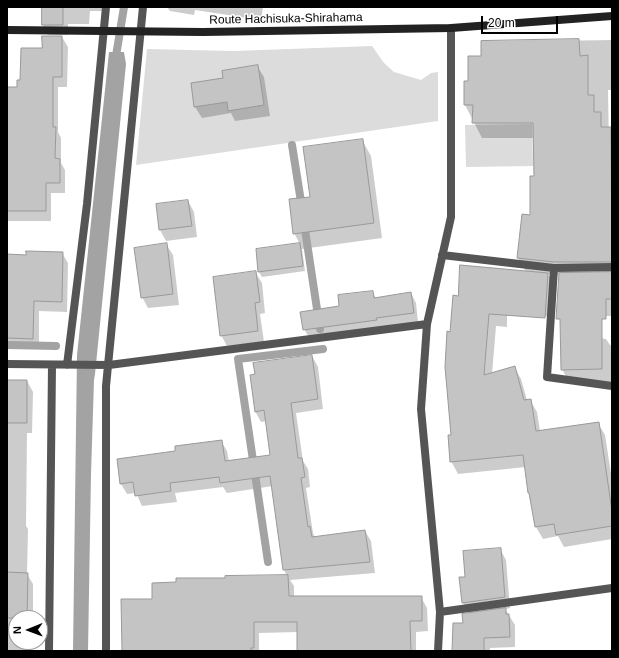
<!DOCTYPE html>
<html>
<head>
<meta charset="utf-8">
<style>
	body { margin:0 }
	#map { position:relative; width:619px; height:658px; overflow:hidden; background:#fff; font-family:Helvetica,sans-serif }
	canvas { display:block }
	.frame { position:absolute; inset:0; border:8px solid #000; pointer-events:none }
	.north { position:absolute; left:8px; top:610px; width:40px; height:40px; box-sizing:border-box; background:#fff; border:1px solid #999; border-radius:50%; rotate:269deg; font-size:11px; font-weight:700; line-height:16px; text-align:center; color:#000 }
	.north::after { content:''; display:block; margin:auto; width:14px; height:18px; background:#000; clip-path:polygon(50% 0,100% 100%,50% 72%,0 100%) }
	.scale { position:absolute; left:481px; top:16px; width:77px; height:18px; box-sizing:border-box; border:2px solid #000; border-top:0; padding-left:5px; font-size:12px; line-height:14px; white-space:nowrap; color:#000; -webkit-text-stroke:3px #fff; paint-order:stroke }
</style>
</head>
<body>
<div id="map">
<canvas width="619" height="658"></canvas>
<div class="frame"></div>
<div class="north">N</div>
<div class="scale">20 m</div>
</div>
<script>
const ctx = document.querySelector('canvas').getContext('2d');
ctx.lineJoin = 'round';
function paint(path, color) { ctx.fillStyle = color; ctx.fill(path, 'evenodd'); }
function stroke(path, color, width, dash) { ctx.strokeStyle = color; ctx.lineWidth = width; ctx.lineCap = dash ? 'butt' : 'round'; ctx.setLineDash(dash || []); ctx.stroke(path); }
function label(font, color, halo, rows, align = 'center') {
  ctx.font = font + ' Helvetica,sans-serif'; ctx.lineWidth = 3; ctx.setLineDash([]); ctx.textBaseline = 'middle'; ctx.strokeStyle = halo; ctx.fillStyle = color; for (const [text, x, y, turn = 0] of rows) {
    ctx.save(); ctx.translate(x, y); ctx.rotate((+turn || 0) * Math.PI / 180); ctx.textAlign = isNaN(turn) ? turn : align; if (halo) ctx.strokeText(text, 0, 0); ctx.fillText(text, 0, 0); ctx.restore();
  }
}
const green = new Path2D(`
	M372,46L384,63L394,72L421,80L431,73L438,72V121L136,165L147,49L234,51Z
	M532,124L533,166L466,167L465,125Z`);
const water = new Path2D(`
	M109,52H124L126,64L95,374L94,380L91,474L88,651H73L77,355Z`);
const shadow = new Path2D(`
	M43,7H109V11H90L89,24H68V35H48L43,25Z
	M167,7H263L261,20L195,10L194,15L170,11Z
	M62,37L68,47L67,87H58V132L61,138V163L65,170V193H51V221H7V88H18L21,81L43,49Z
	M612,40V90H608L609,148L536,138H482L465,105L469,82L482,57V42Z
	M257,66L264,77L270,116L235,121L231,113L202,118L195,107L224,79Z
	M362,140L371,156L382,238L302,249L305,271L262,277L259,272L257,250L300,244L294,233L311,198Z
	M535,171H612V316H566L560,275L548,274L555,286L553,316H507V327L496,326L492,374L514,367L521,379L527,400H530L537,412L540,431L598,423L605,435L612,480V539L564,547L558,536L543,539L536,527L531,497L529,493L526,467L458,474L451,461V333L459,297L526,272L518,258L531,216Z
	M188,201L194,212L197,237L166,241L160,230L157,205Z
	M166,244L173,255L179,305L148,308L142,297Z
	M62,253L68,263L67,312L39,311V349L7,348V255L27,256Z
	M255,272L262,283L265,313L260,314L264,342L227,346L221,335Z
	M372,292L376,298L411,293L416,303L418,322L310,339L304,329L341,306Z
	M561,332L606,339L610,345L612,346V383L570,384L562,369Z
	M312,356L318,367L323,409L296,413L303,461L308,469L310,487L306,488L313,533L315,538L365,531L371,541L375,573L290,580L294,586V597H421L427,608L428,631L416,632V651H298V632L259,633V651H123L153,600L177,583L226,578L287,576L284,570L273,486L227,493L223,487L175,493L177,502L142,506L136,493L127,494L121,484L118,460L177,452L221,441L227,451L229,462L271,456L267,421L261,422L255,411Z
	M7,381H27L33,392L32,433H27L26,526L28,529L27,574L33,584V618H16V642H29V651H7Z
	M500,549L506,560L510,608L505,609L515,625V647L490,648V651H453L469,615L463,603L461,578H466Z`);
const stream = new Path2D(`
	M115,62L124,7
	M292,145L302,208
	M304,223L320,329
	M7,345L56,346
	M268,562L238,359L323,349`);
const building = new Path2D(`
	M42,7H63V25H42Z
	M42,36H62V77H53V127H56L55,158L60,159V183H46V211H7V87H17V80H20L21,48H42Z
	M579,39L580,56L588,55V95H594V112H601V127H611L612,262H554L517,258L522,214L530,215V176H534L533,123H472L473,105H464V81H468V56H481V41Z
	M258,65L264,105L228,111L227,102L194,107L191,83L223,78L222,71Z
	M363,139L374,223L293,234L289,199L310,197L303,147Z
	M188,200L192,226L159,230L156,204Z
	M167,243L173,294L141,298L134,248Z
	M300,243L303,266L258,272L256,249Z
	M26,251L63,252L62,302L34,301L33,339L7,338V254L26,255Z
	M460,265L548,273L545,318L489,314L484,375L515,366L524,400L531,399L536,431L599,422L612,511V526L556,535L554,524L535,527L529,493H528L523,455L450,462L448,435H451L445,367L447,331L450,332L453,295L458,296Z
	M256,271L260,302L255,303L258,331L220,336L213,277Z
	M612,272V299H606V319H602V369L561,370L560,319H556L559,273Z
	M373,291L374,298L411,292L414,313L376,318L377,320L303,330L300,312L339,306L338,295Z
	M312,355L318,399L291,403L298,458H302L305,477L301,478L308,527L310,526L312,537L365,530L370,562L283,570L270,476L220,483L219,477L170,483L171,491L135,496L133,482L120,484L117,459L175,451V446L222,440L225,461L270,455L264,410L255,412L250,375L255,374L253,363Z
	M7,380H27V423H7Z
	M501,548L505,597L462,603L459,577H465L463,551Z
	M7,572L28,573L27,618H7Z
	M288,575L289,596H422V621H410L411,651H297V622H254V648H251V651H122L121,599H152V583L176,582V578H225V576Z
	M506,608V614H509L510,637L484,638V651H452L453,623H463L462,614Z`);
const minor = new Path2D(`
	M442,255L554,268L612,267
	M554,268L547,377L612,386
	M7,364L109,365L427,324
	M67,365L87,204L106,7
	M440,612L612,588
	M49,651L52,365
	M106,651V386L143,7
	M438,651L440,612L421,409L427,324L451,217V28`);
const secondary = new Path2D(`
	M7,30L203,32L451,28L612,16`);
const streetNames = [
	["Route Hachisuka-Shirahama",286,19,-1]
];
paint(green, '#dcdcdc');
paint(water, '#a3a3a3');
paint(shadow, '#0003');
stroke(stream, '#a3a3a3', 8);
paint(building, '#c4c4c4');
stroke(building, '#999', 1);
stroke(minor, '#555', 8);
stroke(secondary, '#222', 8);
label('12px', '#000', '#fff', streetNames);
</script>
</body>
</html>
